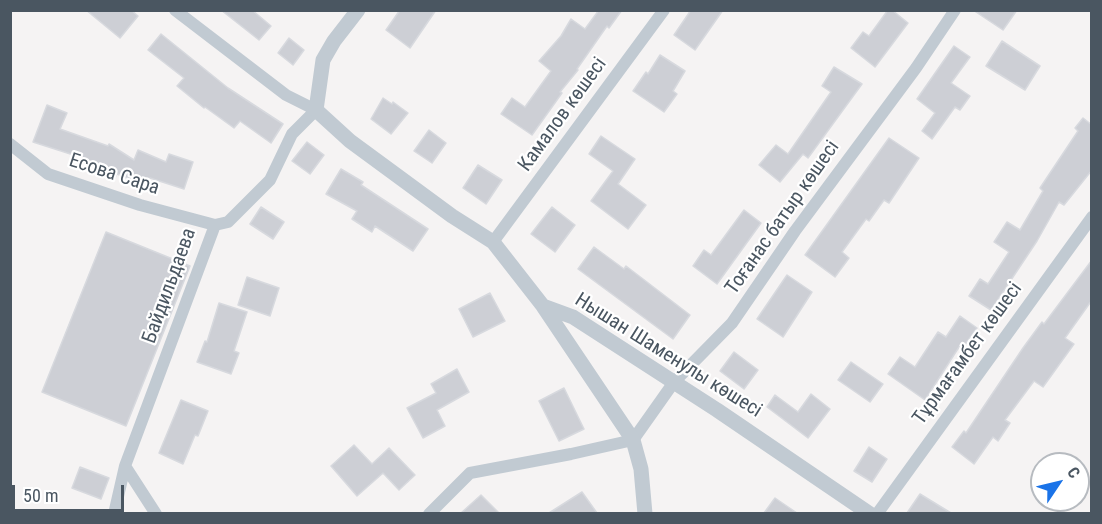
<!DOCTYPE html>
<html>
<head>
<meta charset="utf-8">
<style>
	body { margin:0 }
	#map { position:relative; width:1102px; height:524px; overflow:hidden; background:#f5f3f3; font-family:"Roboto Condensed",sans-serif }
	canvas { display:block }
	.frame { position:absolute; inset:0; border:12px solid #4a5661; pointer-events:none }
	.north { position:absolute; left:1030px; top:452px; width:60px; height:60px; box-sizing:border-box; background:#fff; border:2px solid #b7bbc0; border-radius:50%; rotate:55deg; font-size:16px; font-weight:700; line-height:24px; text-align:center; color:#4a5661 }
	.north::after { content:''; display:block; margin:auto; width:21px; height:27px; background:#1a73e8; clip-path:polygon(50% 0,100% 100%,50% 72%,0 100%) }
	.scale { position:absolute; left:12px; top:485px; width:112px; height:27px; box-sizing:border-box; border:3px solid #4a5661; border-top:0; padding-left:8px; font-size:18px; line-height:21px; white-space:nowrap; color:#4a5661; -webkit-text-stroke:4px #fff; paint-order:stroke }
</style>
</head>
<body>
<div id="map">
<canvas width="1102" height="524"></canvas>
<div class="frame"></div>
<div class="north">С</div>
<div class="scale">50 m</div>
</div>
<script>
const ctx = document.querySelector('canvas').getContext('2d');
ctx.lineJoin = 'round';
function paint(path, color) { ctx.fillStyle = color; ctx.fill(path, 'evenodd'); }
function stroke(path, color, width, dash) { ctx.strokeStyle = color; ctx.lineWidth = width; ctx.lineCap = dash ? 'butt' : 'round'; ctx.setLineDash(dash || []); ctx.stroke(path); }
function label(font, color, halo, rows, align = 'center') {
  ctx.font = font + ' "Roboto Condensed",sans-serif'; ctx.lineWidth = 4.5; ctx.setLineDash([]); ctx.textBaseline = 'middle'; ctx.strokeStyle = halo; ctx.fillStyle = color; for (const [text, x, y, turn = 0] of rows) {
    ctx.save(); ctx.translate(x, y); ctx.rotate((+turn || 0) * Math.PI / 180); ctx.textAlign = isNaN(turn) ? turn : align; if (halo) ctx.strokeText(text, 0, 0); ctx.fillText(text, 0, 0); ctx.restore();
  }
}
const building = new Path2D(`
	M86,10H131L138,16L120,38Z
	M221,10H252L271,26L259,40Z
	M400,10H436L410,48L386,30Z
	M599,10H622L609,28L607,26L577,69L578,70L560,92L562,93L532,135L501,114L512,98L525,107L551,71L539,61L561,36L571,19L585,29Z
	M691,10H723L695,50L674,35Z
	M888,10H892L908,23L875,67L851,48L863,32L869,36Z
	M973,10H1017L1003,30Z
	M161,34L228,88L283,124L271,143L240,121L234,128L205,107L204,108L177,86L184,78L148,50Z
	M289,38L304,50L293,65L278,53Z
	M1002,41L1040,66L1025,90L986,66Z
	M954,46L970,57L951,83L970,96L960,110L955,107L932,139L922,131L935,113L917,99Z
	M660,55L685,71L673,91L677,94L664,112L633,91L646,72L648,74Z
	M834,67L862,84L808,158L803,154L780,182L759,165L776,145L788,154L831,92L822,86Z
	M383,98L392,104L393,102L408,113L391,134L371,119Z
	M47,105L67,113L60,129L108,146L109,144L134,160L138,150L166,162L169,154L193,162L184,189L150,178L147,186L117,174L115,178L86,159L33,142Z
	M1083,118L1092,125V170L1064,205L1059,202L1037,241L991,310L969,296L980,279L988,284L1009,252L994,242L1007,222L1020,230L1043,191L1040,188L1078,131L1075,128Z
	M429,130L446,143L432,163L414,151Z
	M601,136L635,159L618,184L646,205L628,229L591,201L613,171L589,154Z
	M889,138L919,158L889,203L884,200L869,221L866,219L842,252L849,258L835,277L805,255Z
	M307,142L324,155L310,174L292,161Z
	M478,165L502,180L486,204L463,188Z
	M341,169L363,182L361,185L428,229L413,251L375,226L372,232L352,219L357,211L326,194Z
	M261,207L284,222L273,239L250,224Z
	M552,207L575,225L555,252L531,234Z
	M744,210L761,223L717,284L693,266L704,250L711,255Z
	M106,232L190,266L126,426L42,392Z
	M594,247L624,269L626,266L690,315L673,339L578,269Z
	M1092,260V300L1065,338L1074,344L1043,387L1034,381L1005,420L1010,423L998,441L993,437L974,464L952,447L964,431L966,433L1023,348L1042,322L1044,324Z
	M787,275L812,292L783,337L757,319Z
	M247,277L279,288L270,316L238,305Z
	M490,293L505,321L473,337L459,309Z
	M219,303L247,312L234,351L239,353L231,374L197,362L205,341L207,342Z
	M960,316L977,328L964,346L961,344L925,400L888,374L900,357L915,367L938,332L946,337Z
	M734,352L758,370L744,389L720,371Z
	M851,362L883,384L870,402L838,380Z
	M457,369L469,392L437,410L445,426L423,438L407,408L436,393L431,384Z
	M564,388L584,429L559,441L539,401Z
	M811,394L830,409L808,438L767,407L775,395L798,412Z
	M181,400L208,411L198,436L195,435L183,464L159,453Z
	M354,445L372,464L389,448L415,475L399,490L383,473L357,496L331,466Z
	M869,447L887,459L872,482L854,471Z
	M80,467L109,478L101,499L72,488Z
	M582,492L597,513H549Z
	M920,494L951,513H907Z
	M481,495L499,513H461Z
	M775,498L797,513H764Z`);
const minor = new Path2D(`
	M10,144L48,174L140,205L215,225L228,222L270,180L292,134L316,110L286,95L175,10
	M493,242L664,10
	M125,466L156,514
	M114,514L125,466L215,225
	M429,514L470,473L571,454L633,440L674,382L732,323L795,231L916,68L955,10
	M877,514L1092,217`);
const tertiary = new Path2D(`
	M358,10L334,41L323,60L316,110L350,141L399,177L452,216L493,242L543,306L633,440L641,469L645,514
	M543,306L573,317L717,410L870,514`);
const streetNames = [
	["Камалов көшесі",563,115,-54],
	["Есова Сара",114,175,18],
	["Тоғанас батыр көшесі",783,218,-55],
	["Байдильдаева",170,286,-70],
	["Тұрмағамбет көшесі",968,354,-54],
	["Нышан Шаменулы көшесі",668,356,32]
];
paint(building, '#cdcfd5');
stroke(building, '#d7d9de', 1.5);
stroke(minor, '#c1cad2', 12);
stroke(tertiary, '#c1cad2', 15);
label('20px', '#4a5661', '#fff', streetNames);
</script>
</body>
</html>
